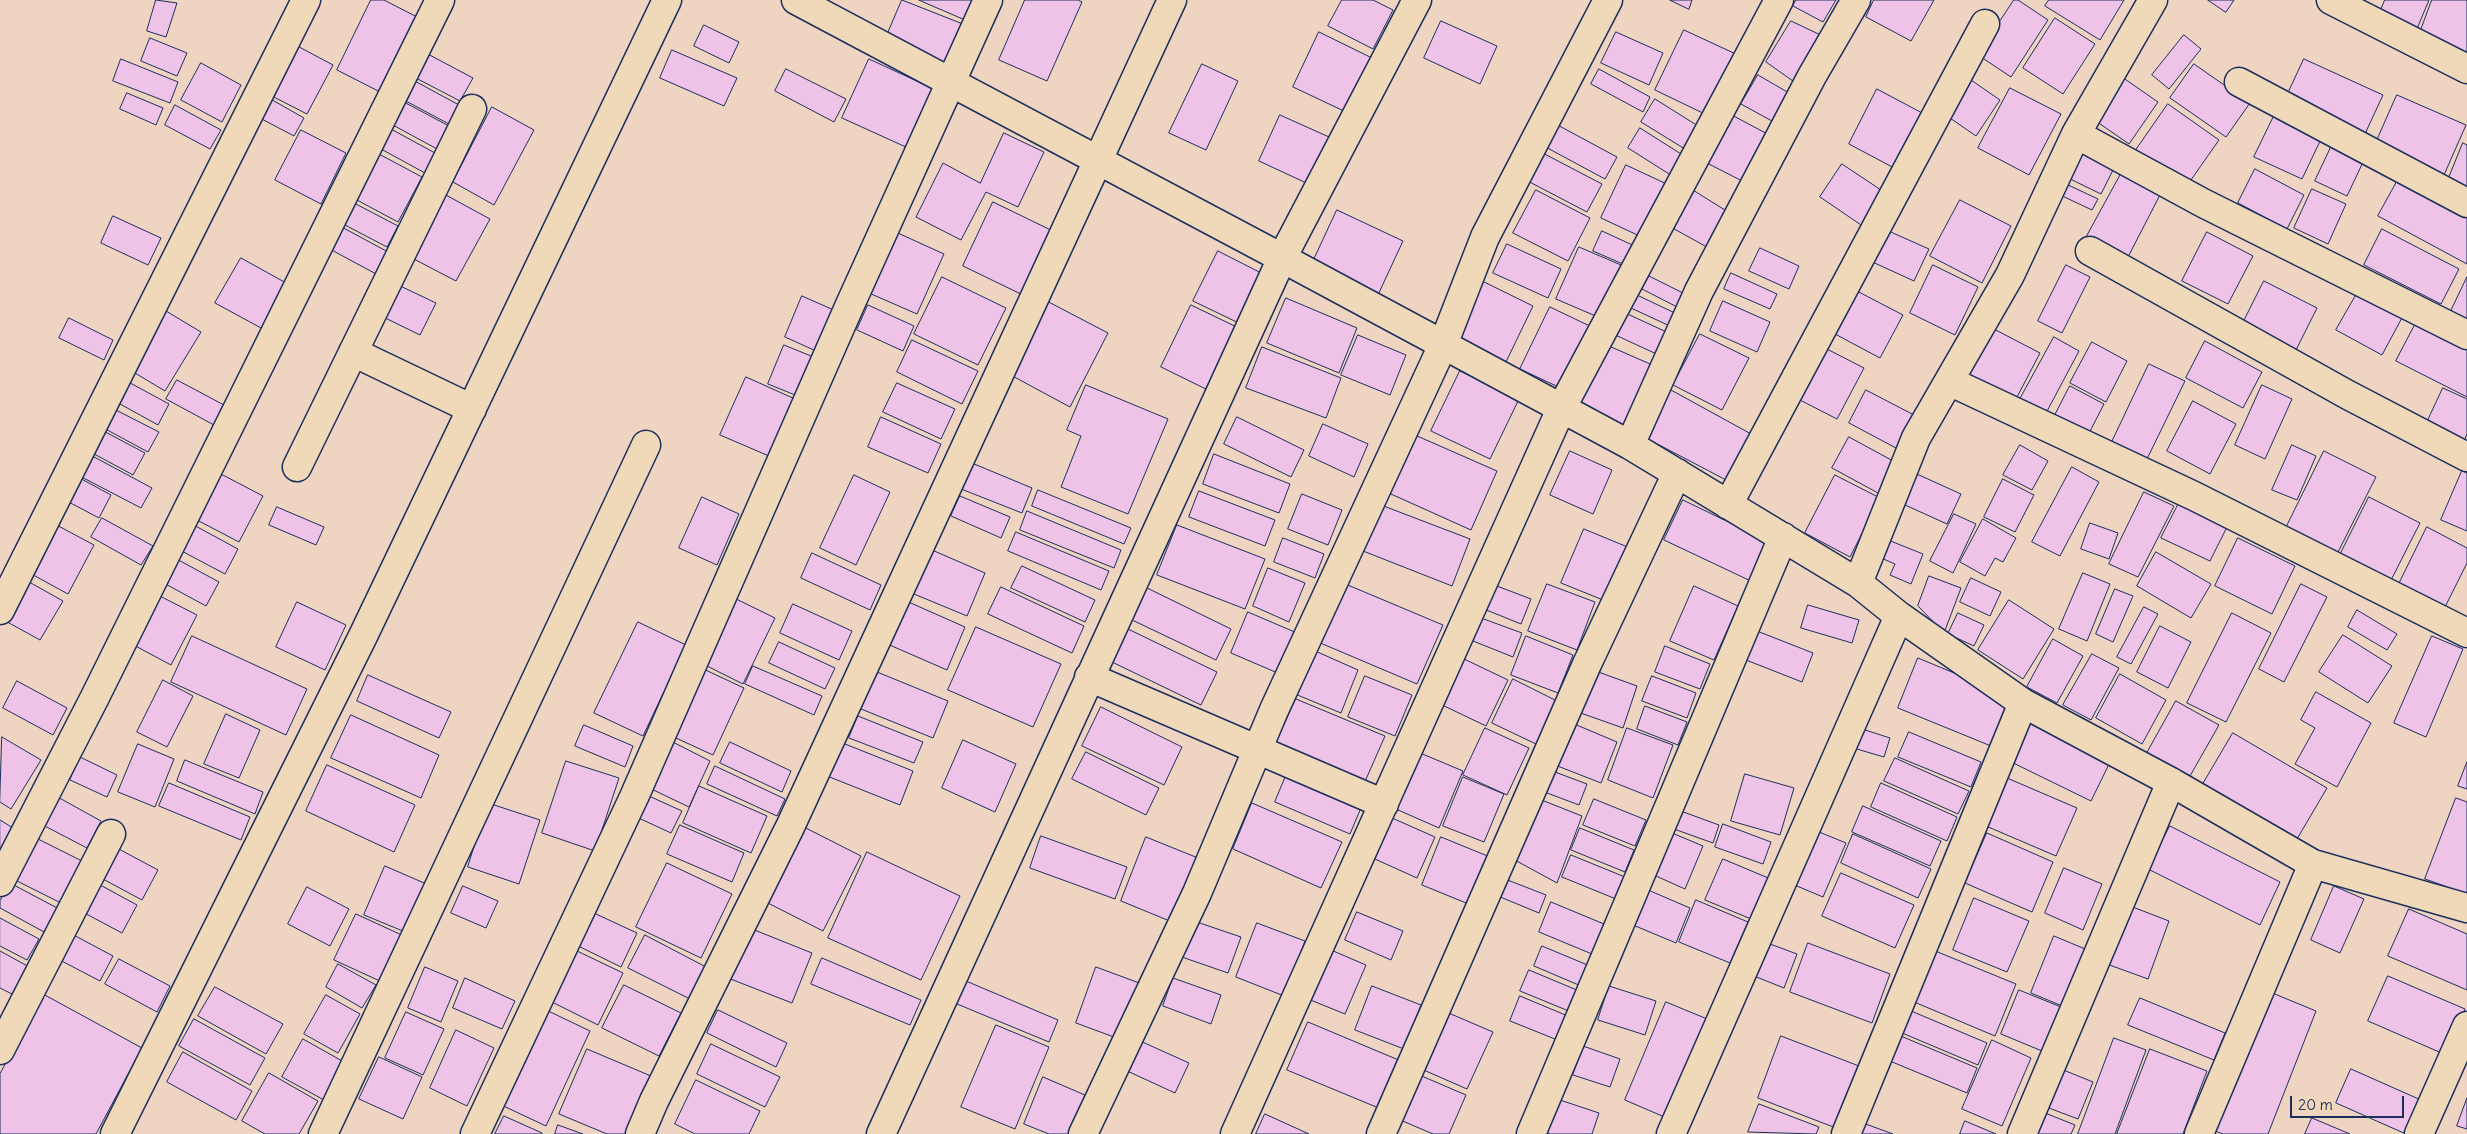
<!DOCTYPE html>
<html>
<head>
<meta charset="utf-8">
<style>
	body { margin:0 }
	#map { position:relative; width:2467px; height:1134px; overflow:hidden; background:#f0d4c2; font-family:Delius,sans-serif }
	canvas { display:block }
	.scale { position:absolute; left:2290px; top:1096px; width:114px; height:22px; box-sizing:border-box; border:2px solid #1b2f5e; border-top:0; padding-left:6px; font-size:15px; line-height:18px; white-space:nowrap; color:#1b2f5e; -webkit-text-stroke:4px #f0d9b9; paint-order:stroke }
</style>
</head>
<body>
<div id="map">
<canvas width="2467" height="1134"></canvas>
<div class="scale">20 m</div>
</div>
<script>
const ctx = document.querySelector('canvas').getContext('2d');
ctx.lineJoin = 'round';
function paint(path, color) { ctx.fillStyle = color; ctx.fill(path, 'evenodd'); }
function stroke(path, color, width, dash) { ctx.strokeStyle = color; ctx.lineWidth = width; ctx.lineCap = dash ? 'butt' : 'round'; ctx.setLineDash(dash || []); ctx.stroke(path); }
const building = new Path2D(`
	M156,0L177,3L166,37L147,31Z
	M371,0H384L421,19L384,94L337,70Z
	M902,0L973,28L955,71L885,40Z
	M919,0H983L973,23Z
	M1025,0H1078L1082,2L1047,81L999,60Z
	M1342,0H1373L1393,10L1373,49L1328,26Z
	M1670,0H1692L1689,9Z
	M1796,0H1836L1823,22L1793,6Z
	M1874,0H1934L1911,41L1866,17Z
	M2014,0H2018L2048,20L2011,77L1978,55Z
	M2049,0H2124L2100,40L2045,6Z
	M2208,0H2234L2226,12Z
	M2385,0H2429L2414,36L2377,20Z
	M2432,0H2467V56L2418,38Z
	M2055,18L2095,44L2063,94L2023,68Z
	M1441,21L1497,46L1480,84L1424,58Z
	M1791,21L1827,38L1800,86L1766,62Z
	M704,25L739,42L729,63L694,46Z
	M1684,30L1738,55L1709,116L1655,90Z
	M1319,32L1372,58L1346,112L1293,87Z
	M1616,32L1663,53L1649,85L1601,63Z
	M2184,35L2201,49L2169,89L2152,75Z
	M150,38L187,53L177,76L141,61Z
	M288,41L333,65L307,114L262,91Z
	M672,50L737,78L724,106L660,78Z
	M424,52L473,78L460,101L412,76Z
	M121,59L178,82L170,103L113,81Z
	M869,59L934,89L908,148L842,118Z
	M2304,59L2383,95L2364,136L2285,100Z
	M201,63L241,85L222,122L181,100Z
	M1202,64L1238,81L1206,150L1169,133Z
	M2194,64L2250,103L2226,137L2170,98Z
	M786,69L846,99L834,122L775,91Z
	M1599,69L1650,97L1643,112L1591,84Z
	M1758,75L1796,97L1781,126L1741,104Z
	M2119,75L2158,102L2129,144L2090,117Z
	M413,80L459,105L449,124L402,99Z
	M1971,80L2000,100L1976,136L1947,116Z
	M2010,88L2061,114L2029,175L1978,148Z
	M1877,89L1924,114L1896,169L1849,144Z
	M127,93L163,108L156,125L120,109Z
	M2397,95L2466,125L2444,175L2375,145Z
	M267,97L304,118L294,136L258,117Z
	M1655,99L1706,131L1693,154L1641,122Z
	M402,101L449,126L437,149L391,124Z
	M2168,104L2219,140L2186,187L2136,150Z
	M175,105L221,130L210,149L165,125Z
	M492,107L534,130L494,205L453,182Z
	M1728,113L1775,138L1750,185L1703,161Z
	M2275,114L2322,137L2302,179L2254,157Z
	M1280,115L1338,141L1317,188L1259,161Z
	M1552,122L1617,157L1605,179L1540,144Z
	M1640,128L1689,159L1677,179L1628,148Z
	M391,129L435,153L425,173L381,149Z
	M301,130L346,153L321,204L275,180Z
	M1004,133L1044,152L1018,207L986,192L961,240L916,217L943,163L980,183Z
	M2333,143L2365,158L2347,196L2315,181Z
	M2463,143L2467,145V194L2446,185Z
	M2076,147L2115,166L2101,194L2062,175Z
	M1535,149L1602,184L1587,212L1520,177Z
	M379,154L422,177L398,222L355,199Z
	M1842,164L1887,194L1864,227L1820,197Z
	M1626,165L1671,186L1646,239L1601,218Z
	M2255,169L2304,195L2287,229L2238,203Z
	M2122,172L2161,193L2128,257L2087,236Z
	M2399,178L2467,214V264L2378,216Z
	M2064,183L2098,199L2092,210L2058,194Z
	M1688,187L1733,215L1714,251L1667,225Z
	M2312,189L2346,204L2328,244L2294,228Z
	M1536,190L1590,218L1568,261L1513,233Z
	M444,194L490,219L456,281L410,257Z
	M1960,200L2011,226L1982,283L1930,256Z
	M993,202L1057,233L1027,297L963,266Z
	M354,203L398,226L387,247L343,224Z
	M1337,210L1403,241L1377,297L1311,266Z
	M113,216L161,238L148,265L101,243Z
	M338,225L390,253L378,275L326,247Z
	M889,229L944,254L917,314L862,290Z
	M1884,229L1929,249L1914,281L1868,260Z
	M2382,229L2459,269L2441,304L2364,265Z
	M1602,231L1641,249L1632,268L1593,251Z
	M2207,232L2253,256L2228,304L2182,281Z
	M1507,244L1561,269L1548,298L1493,273Z
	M1579,247L1621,265L1598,317L1556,299Z
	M1760,248L1799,266L1789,289L1749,271Z
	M1218,251L1269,277L1245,326L1193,301Z
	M241,258L288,284L263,329L215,303Z
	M1933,265L1978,287L1955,335L1910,313Z
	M2066,265L2090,277L2062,333L2038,321Z
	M1731,273L1777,294L1770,309L1724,289Z
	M1649,276L1689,296L1683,310L1642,289Z
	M942,277L1006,308L978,365L914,334Z
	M2467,277V321L2450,313Z
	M1478,279L1533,306L1504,366L1461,340Z
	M2264,281L2317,308L2294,354L2241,327Z
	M394,283L436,303L420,335L379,315Z
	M2359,290L2404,314L2382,355L2336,330Z
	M1857,291L1903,315L1880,358L1835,334Z
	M1637,295L1677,314L1672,327L1631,308Z
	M802,296L843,314L825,355L785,337Z
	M1286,298L1357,328L1339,373L1267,343Z
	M1043,299L1108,333L1070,407L1005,372Z
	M1723,301L1770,322L1757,352L1710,331Z
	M868,305L914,326L903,351L857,330Z
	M1191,305L1247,332L1216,394L1161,367Z
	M1550,307L1596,329L1567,391L1520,369Z
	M161,308L201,332L165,391L125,367Z
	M1621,311L1673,335L1663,357L1611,333Z
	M69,318L113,340L104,360L59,338Z
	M2417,321L2467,346V397L2396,361Z
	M1990,327L2040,353L2015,401L1964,375Z
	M1700,334L1749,358L1722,410L1673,385Z
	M1358,335L1406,355L1390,395L1341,375Z
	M2054,337L2079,351L2045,415L2019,401Z
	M912,340L978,371L962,404L897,372Z
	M2205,341L2262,372L2243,408L2186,378Z
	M2092,342L2127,361L2106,402L2070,383Z
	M1602,343L1657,367L1629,430L1575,407Z
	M784,345L816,358L800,397L768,384Z
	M1262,347L1341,378L1326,418L1246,388Z
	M1825,348L1864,368L1837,419L1798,399Z
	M2149,364L2185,381L2146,461L2111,444Z
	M1460,371L1519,399L1490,459L1431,431Z
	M746,377L795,399L769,456L720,435Z
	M121,378L169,404L158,425L111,399Z
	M177,380L224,405L214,425L166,399Z
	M897,383L955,409L941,439L883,412Z
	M1086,385L1168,419L1128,514L1061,487L1081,436L1067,430Z
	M2262,385L2292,399L2265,459L2235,445Z
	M2070,386L2104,404L2085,441L2051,423Z
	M2443,388L2467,399V434L2461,448L2423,431Z
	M1671,390L1753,435L1728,481L1646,438Z
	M1866,390L1914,415L1896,448L1849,423Z
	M2193,401L2236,424L2210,474L2167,451Z
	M108,406L159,432L148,452L98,425Z
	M881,417L941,444L928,473L868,447Z
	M1237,417L1304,450L1291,477L1224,444Z
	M1323,424L1368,444L1354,477L1309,456Z
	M96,427L145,453L133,475L85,449Z
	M1408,432L1497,471L1471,530L1382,490Z
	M1849,437L1895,462L1878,493L1832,468Z
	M2020,445L2048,461L2032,490L2003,475Z
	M2292,445L2316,456L2297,500L2272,490Z
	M83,451L152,488L141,508L72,472Z
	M1570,451L1612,470L1593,514L1550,495Z
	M2324,451L2376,477L2335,558L2284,532Z
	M1214,454L1290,484L1279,513L1203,484Z
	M967,461L1032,488L1022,513L956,487Z
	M2072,467L2099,482L2060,556L2032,542Z
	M1908,470L1961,494L1947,524L1894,500Z
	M2462,471L2467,473V531L2441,520Z
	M219,473L263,496L239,542L195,519Z
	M854,475L890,492L856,565L820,548Z
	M1835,475L1880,498L1850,557L1805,533Z
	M76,476L111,495L99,518L63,499Z
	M2003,479L2034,495L2015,532L1984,517Z
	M1038,490L1131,528L1124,544L1032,506Z
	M1199,491L1275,520L1265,546L1189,517Z
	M2144,492L2174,506L2138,577L2109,564Z
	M1302,494L1342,510L1328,545L1288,529Z
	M960,496L1010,517L1001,538L951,516Z
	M702,497L739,514L717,565L679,548Z
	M2369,497L2420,523L2387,588L2336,563Z
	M1683,500L1774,544L1755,583L1664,540Z
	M2179,503L2227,527L2210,561L2161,538Z
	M1381,505L1470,539L1452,586L1363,551Z
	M277,507L324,527L316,545L269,525Z
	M1027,511L1121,550L1114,568L1020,530Z
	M1954,514L1976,524L1953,573L1930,561Z
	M102,518L153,546L141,565L91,537Z
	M1983,519L2016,538L2003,562L1995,558L1985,576L1960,562Z
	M51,522L94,545L68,594L24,570Z
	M190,523L238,549L225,574L176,548Z
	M2090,523L2118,533L2109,559L2081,549Z
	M1177,525L1265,559L1245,609L1157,575Z
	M2427,527L2467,548V563L2443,611L2397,588Z
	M1584,529L1630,548L1608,602L1561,583Z
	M1016,532L1109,571L1101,590L1008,551Z
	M1283,538L1324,554L1315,578L1274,562Z
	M2238,538L2295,566L2272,614L2215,586Z
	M1888,540L1923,554L1911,584L1890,575L1895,564L1881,558Z
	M932,550L985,573L967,616L914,594Z
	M2156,552L2211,584L2191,618L2137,586Z
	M812,553L881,585L870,610L801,578Z
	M173,557L219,582L206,606L160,581Z
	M1022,566L1095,600L1085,622L1011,588Z
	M1268,568L1305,583L1289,622L1253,606Z
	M2083,573L2110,584L2087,641L2059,629Z
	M1929,576L1961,588L1944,633L1918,606Z
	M22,578L63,601L40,640L0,618Z
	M1971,578L2001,592L1990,616L1960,602Z
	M1343,583L1443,625L1417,684L1318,642Z
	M1489,583L1531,599L1521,624L1479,607Z
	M1547,584L1595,602L1577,650L1528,631Z
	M2301,584L2327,597L2284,682L2259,669Z
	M1694,586L1738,606L1714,660L1670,641Z
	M1001,587L1084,626L1072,653L988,614Z
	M1145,587L1231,629L1216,660L1130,619Z
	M2115,589L2133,596L2113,642L2096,634Z
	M154,593L197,615L171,665L128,642Z
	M728,595L775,618L743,684L697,661Z
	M904,600L965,627L947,670L885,643Z
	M2009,600L2054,629L2023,679L1978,650Z
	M297,602L346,625L325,670L276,647Z
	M793,604L852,631L839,660L780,633Z
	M1808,605L1859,620L1852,643L1801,628Z
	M2144,607L2158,614L2131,664L2117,657Z
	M2357,610L2397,634L2387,650L2348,627Z
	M1248,612L1297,633L1280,674L1231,653Z
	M1958,613L1984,625L1974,646L1948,634Z
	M2232,613L2271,633L2226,722L2187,703Z
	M1481,618L1522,633L1513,657L1473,641Z
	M638,622L686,645L643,736L594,713Z
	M2160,626L2191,642L2168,688L2137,672Z
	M976,627L1061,664L1033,727L948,690Z
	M1128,629L1217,672L1201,705L1112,662Z
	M1757,631L1813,653L1802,682L1746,660Z
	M2343,635L2392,666L2368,703L2319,672Z
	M192,636L307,689L286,735L171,682Z
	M1526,636L1573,655L1558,693L1511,675Z
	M2432,636L2463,649L2426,737L2394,723Z
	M2053,639L2083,656L2057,703L2027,687Z
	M779,642L835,668L825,689L769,663Z
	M1665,646L1710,664L1700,689L1655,672Z
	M1313,650L1358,670L1341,713L1295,694Z
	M2092,654L2119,668L2091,720L2063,705Z
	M1460,657L1508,680L1486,726L1438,703Z
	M1918,658L2012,697L1991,746L1898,708Z
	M697,666L744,688L713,755L665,733Z
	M753,666L822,696L814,715L745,684Z
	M1590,669L1637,686L1623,728L1575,711Z
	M877,672L948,701L933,738L861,709Z
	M2120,674L2166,700L2142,744L2096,718Z
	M368,675L451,712L439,738L357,701Z
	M1365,676L1412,695L1395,736L1348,717Z
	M1652,676L1696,693L1687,718L1642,701Z
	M1513,679L1557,701L1536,744L1492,723Z
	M163,680L193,696L167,747L137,732Z
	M17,681L67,708L53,735L3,708Z
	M2316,692L2371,723L2337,787L2295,764L2315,728L2301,720Z
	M1296,699L1385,736L1363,786L1275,745Z
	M2176,701L2219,725L2190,776L2147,753Z
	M1645,706L1687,722L1678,745L1637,729Z
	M1101,707L1182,747L1164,785L1082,746Z
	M2028,712L2113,756L2091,801L2005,759Z
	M226,714L260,730L239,778L204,764Z
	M351,715L439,755L421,798L331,758Z
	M858,716L923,742L914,763L849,738Z
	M1572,723L1617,742L1601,783L1555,765Z
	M584,725L633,746L625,767L575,746Z
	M1856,727L1890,738L1884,757L1850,747Z
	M1485,728L1529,748L1507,795L1463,775Z
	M1627,728L1673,745L1653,798L1608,780Z
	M1909,732L1981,762L1971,787L1898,757Z
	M2233,733L2327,788L2297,839L2203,784Z
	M2,737L41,760L11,809L0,802Z
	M665,738L710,761L689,807L643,785Z
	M963,740L1016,764L995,812L942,788Z
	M730,742L791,771L782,792L720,763Z
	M840,742L913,771L900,805L827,776Z
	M138,744L174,759L155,807L118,792Z
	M1413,750L1463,771L1439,828L1389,806Z
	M1086,752L1159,788L1146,815L1072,779Z
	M80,757L117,775L107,797L70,780Z
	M1895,758L1969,791L1958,814L1884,781Z
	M185,760L263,792L255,814L177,781Z
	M566,761L619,778L595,851L542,833Z
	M2467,762V789L2458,786Z
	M1291,764L1366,796L1350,834L1275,802Z
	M327,765L415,805L394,852L306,811Z
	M715,766L785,799L777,816L707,784Z
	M1547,769L1587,784L1579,805L1539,790Z
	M1745,774L1794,788L1780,835L1731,821Z
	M2000,775L2077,808L2056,856L1979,823Z
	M1463,777L1504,794L1484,842L1443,826Z
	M169,783L250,817L241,840L159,806Z
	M1881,783L1957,817L1947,841L1871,807Z
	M699,786L767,816L751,853L683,823Z
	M640,792L682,811L671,833L630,814Z
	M54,795L101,821L87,848L39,823Z
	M2456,798L2467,802V894L2425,879Z
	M1539,799L1582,816L1557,883L1513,859Z
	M1594,799L1646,820L1635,846L1583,825Z
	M488,803L540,820L519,884L468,867Z
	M1252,803L1342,842L1321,888L1233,849Z
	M1863,806L1941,841L1930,866L1852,832Z
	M1678,810L1719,825L1713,843L1671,828Z
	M1383,814L1435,837L1417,878L1366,855Z
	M0,820L13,828L0,852Z
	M796,823L861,856L823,931L758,898Z
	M1723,824L1771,842L1763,864L1715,847Z
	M680,825L744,853L732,882L667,854Z
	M2170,826L2280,882L2260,925L2148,869Z
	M1807,827L1846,843L1823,897L1785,881Z
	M1580,828L1634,850L1625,872L1571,850Z
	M1665,830L1703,846L1685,889L1647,872Z
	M1987,833L2053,862L2032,912L1965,883Z
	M1853,834L1931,869L1918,898L1841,863Z
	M1041,836L1127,867L1115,899L1030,868Z
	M34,837L86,863L65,905L13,879Z
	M1146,837L1203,860L1177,924L1121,901Z
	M1441,837L1490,857L1471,905L1422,885Z
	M117,848L158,870L142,900L101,878Z
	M867,852L960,896L921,980L828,938Z
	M1571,855L1625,877L1616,899L1562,877Z
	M1723,859L1773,880L1756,921L1705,900Z
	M667,863L732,894L701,958L636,927Z
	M385,866L431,886L410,934L364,915Z
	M2064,868L2102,884L2083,930L2045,913Z
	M1841,873L1914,905L1895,948L1822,916Z
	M1500,877L1546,895L1539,913L1493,894Z
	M93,881L137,905L122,933L77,909Z
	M10,883L59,909L46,933L0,908V901Z
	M463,886L498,901L486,928L451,913Z
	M2334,886L2364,899L2340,953L2311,940Z
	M307,887L349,909L330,946L288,924Z
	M1648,890L1690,908L1676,943L1633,925Z
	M1974,898L2029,921L2007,972L1953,950Z
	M1696,900L1748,922L1730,963L1679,942Z
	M1551,902L1604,924L1592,954L1539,932Z
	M2125,904L2169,921L2148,979L2104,963Z
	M583,908L637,933L621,967L568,941Z
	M2409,909L2467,934V990L2388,956Z
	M1357,912L1403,931L1391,960L1345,940Z
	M356,914L404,936L382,982L334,960Z
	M0,918L39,939L27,960L0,946Z
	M1188,919L1241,937L1228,973L1176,955Z
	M1257,923L1305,941L1284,996L1236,977Z
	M747,927L812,953L792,1003L728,978Z
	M68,932L113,956L100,981L54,957Z
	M645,935L706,967L690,999L628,968Z
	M2054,936L2090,951L2067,1008L2031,993Z
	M1762,941L1797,954L1784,988L1749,974Z
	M1808,943L1890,974L1872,1023L1790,992Z
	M1542,946L1590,966L1581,986L1534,966Z
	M1324,947L1366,965L1345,1014L1303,997Z
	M1928,948L2016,984L1995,1036L1907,999Z
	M575,950L623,973L598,1025L550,1001Z
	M0,951L33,969L18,997L0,988Z
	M822,958L921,1000L910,1025L811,984Z
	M119,959L170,986L157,1012L105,984Z
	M338,964L376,985L362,1008L326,987Z
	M425,967L458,981L441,1022L408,1008Z
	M1096,967L1142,984L1122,1040L1076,1023Z
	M1529,970L1584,993L1576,1014L1520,991Z
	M2388,976L2465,1009L2446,1055L2368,1021Z
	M465,978L515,1001L502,1029L453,1008Z
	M1173,978L1221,995L1211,1024L1163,1006Z
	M966,981L1058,1020L1049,1042L957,1004Z
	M624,985L681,1013L659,1056L602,1028Z
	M1372,986L1421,1005L1404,1049L1355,1030Z
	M1609,986L1656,1001L1645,1035L1598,1020Z
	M215,987L283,1024L266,1054L198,1016Z
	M2019,990L2061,1007L2042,1051L2001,1034Z
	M2270,992L2316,1011L2268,1134H2223L2215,1131Z
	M43,994L142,1048L96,1134H0V1074Z
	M326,995L360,1014L338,1053L304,1034Z
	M1520,996L1575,1019L1565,1043L1510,1021Z
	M2140,998L2225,1033L2214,1060L2128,1025Z
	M1666,1002L1717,1023L1676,1122L1625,1100Z
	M542,1008L590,1031L546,1126L497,1103Z
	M1904,1008L1987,1043L1978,1065L1895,1030Z
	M718,1010L787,1043L776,1067L707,1033Z
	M1444,1011L1493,1032L1467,1089L1419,1068Z
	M406,1012L444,1029L423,1075L385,1058Z
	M194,1019L265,1058L250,1085L179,1046Z
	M1308,1022L1401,1061L1381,1109L1287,1070Z
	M996,1025L1049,1047L1015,1129L961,1107Z
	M456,1030L494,1048L467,1106L430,1088Z
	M1896,1034L1977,1068L1967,1093L1885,1059Z
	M1781,1036L1859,1066L1836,1128L1758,1098Z
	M2114,1038L2146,1050L2115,1134H2078Z
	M303,1039L344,1062L324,1100L282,1077Z
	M1138,1040L1189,1063L1175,1093L1125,1070Z
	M1992,1040L2031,1058L2002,1126L1962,1109Z
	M711,1044L780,1077L765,1107L697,1074Z
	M1583,1046L1620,1059L1610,1087L1573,1075Z
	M587,1049L651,1076L626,1134H607L559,1114Z
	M2150,1049L2207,1071L2183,1134H2117Z
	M183,1052L252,1091L236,1120L167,1082Z
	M379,1057L422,1077L403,1119L359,1099Z
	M2056,1067L2093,1082L2078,1119L2041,1105Z
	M2351,1069L2421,1100L2406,1134L2336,1103Z
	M269,1073L318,1101L299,1134H265L242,1121Z
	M1417,1074L1466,1095L1449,1134H1433L1398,1119Z
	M1043,1077L1092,1098L1078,1134H1049L1024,1124Z
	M696,1080L760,1111L749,1134H695L675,1124Z
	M1551,1097L1599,1113L1592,1134H1550L1540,1130Z
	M2467,1098V1129L2457,1126Z
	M1759,1104L1819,1127L1816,1134L1748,1132Z
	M2040,1111L2075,1125L2071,1134H2031Z
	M1265,1114L1309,1134H1256Z
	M504,1116L542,1133V1134H495Z
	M2312,1118L2350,1134H2305Z
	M1965,1121L1996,1134H1960Z
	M1863,1123L1893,1134H1859Z
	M558,1125L583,1134H555Z`);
const minor = new Path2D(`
	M796,0L1282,258L1630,445L1858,583L1899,616L2023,703L2171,782L2313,864L2467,908
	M2331,0L2467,69
	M2239,82L2467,203
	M2076,134L2203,203L2467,335
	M2090,251L2348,395L2467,457
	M353,352L472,409
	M1949,381L2194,496L2467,633
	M1630,445L1699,291L1812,76L1856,0
	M297,467L472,109
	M1728,505L1985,24
	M1858,583L1916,438L2010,275L2076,134L2153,0
	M0,610L306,0
	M1089,677L1384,804
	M0,882L95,697L440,0
	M0,1050L111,834
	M115,1134L363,636L667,0
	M323,1134L646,445
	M475,1134L634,797L849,307L988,0
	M640,1134L654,1101L790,827L1172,0
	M881,1134L1282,258L1417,0
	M1083,1134L1197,893L1274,710L1443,345L1485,237L1608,0
	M1235,1134L1561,409L1779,0
	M1381,1134L1587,664L1677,473
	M1531,1134L1783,537
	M1671,1134L1899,616
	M1846,1134L2023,703
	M2022,1134L2171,782
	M2199,1134L2313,864
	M2419,1134L2467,1026`);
paint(building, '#efc2e7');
stroke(building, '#1b2f5e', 1);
stroke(minor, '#1b2f5e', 31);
stroke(minor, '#f0d9b9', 28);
</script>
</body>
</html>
